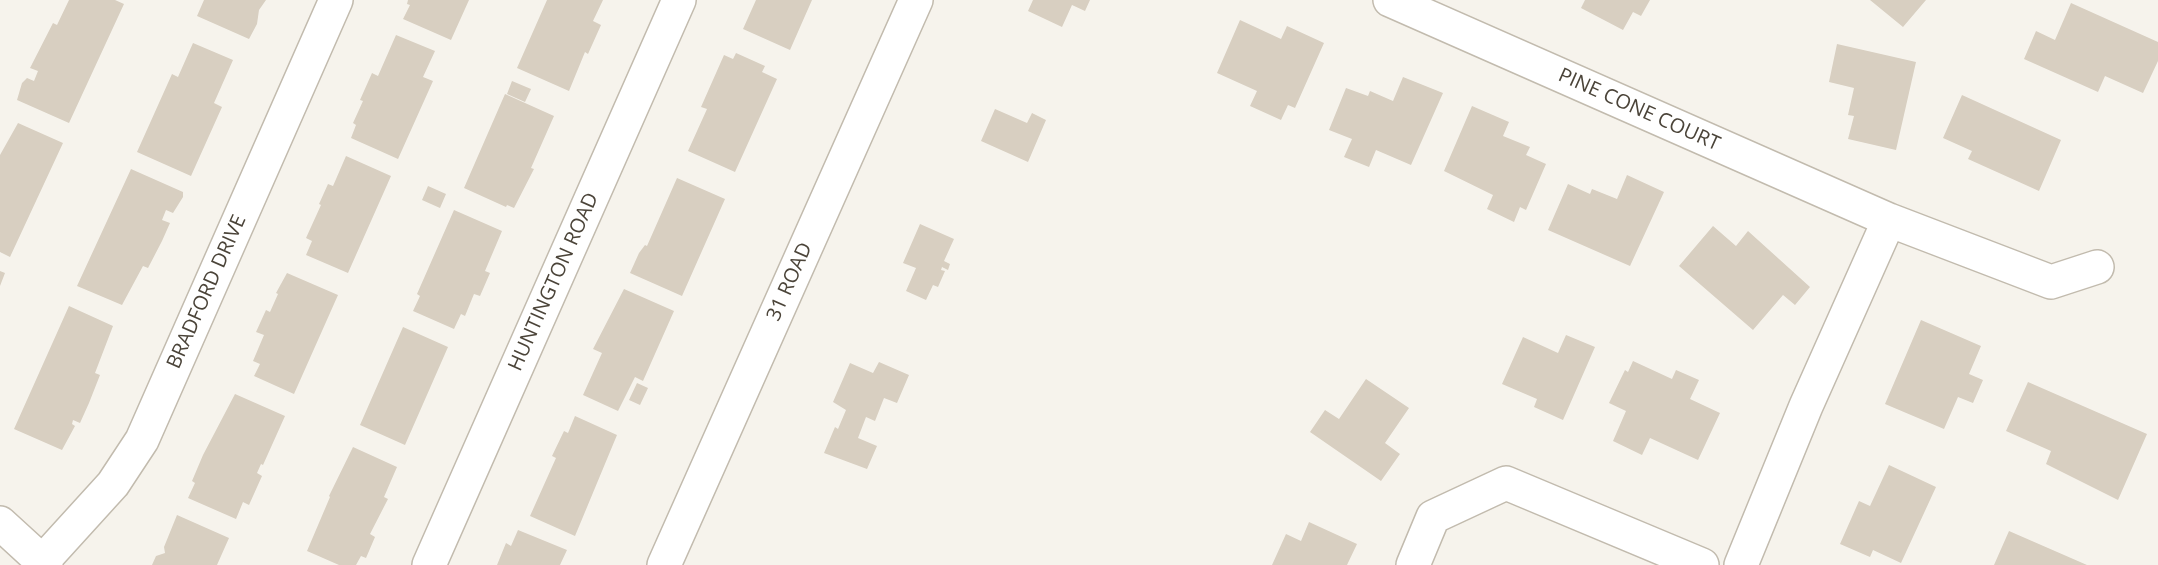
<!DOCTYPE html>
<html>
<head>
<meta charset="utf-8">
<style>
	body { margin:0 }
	canvas { display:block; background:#f6f3ec }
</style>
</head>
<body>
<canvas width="2158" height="565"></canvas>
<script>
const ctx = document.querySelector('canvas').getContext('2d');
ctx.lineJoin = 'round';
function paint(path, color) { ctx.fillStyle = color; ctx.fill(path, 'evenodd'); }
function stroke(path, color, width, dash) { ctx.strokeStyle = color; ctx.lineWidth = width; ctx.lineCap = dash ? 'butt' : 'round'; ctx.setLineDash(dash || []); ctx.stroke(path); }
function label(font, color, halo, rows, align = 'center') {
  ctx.font = font + ' "Open Sans",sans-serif'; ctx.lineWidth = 5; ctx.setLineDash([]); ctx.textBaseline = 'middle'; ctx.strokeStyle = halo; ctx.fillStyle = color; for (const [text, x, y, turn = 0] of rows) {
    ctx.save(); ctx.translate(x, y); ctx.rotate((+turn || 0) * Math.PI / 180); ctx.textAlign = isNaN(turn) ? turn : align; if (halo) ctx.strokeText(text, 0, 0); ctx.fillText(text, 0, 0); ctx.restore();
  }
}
const building = new Path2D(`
	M69,0H115L124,4L69,123L17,100L22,83L27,78L34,81L38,71L30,68L53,23L57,25Z
	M204,0H266L259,10L257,24L249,39L197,16Z
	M408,0H469L451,40L403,19L410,5L407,4Z
	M547,0H603L593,21L601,25L588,54L585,52L569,91L517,68Z
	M756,0H812L790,50L743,29Z
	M1033,0H1090L1085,11L1072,5L1062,27L1028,11Z
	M1585,0H1650L1641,16L1633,12L1623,30L1581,8Z
	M1870,0H1926L1903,27Z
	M2071,3L2158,42V61L2143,93L2105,76L2098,92L2024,59L2036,31L2055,40Z
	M1240,20L1281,39L1287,26L1324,43L1295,108L1288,105L1281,120L1250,106L1257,91L1217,73Z
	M396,35L435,51L423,77L433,81L398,159L351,138L356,125L353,123L363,101L360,100L372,73L378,76Z
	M193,43L233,60L214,103L222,107L191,176L137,152L172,74L178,77Z
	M1837,44L1916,62L1896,150L1848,139L1854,116L1848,115L1854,88L1829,82Z
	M736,53L765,66L762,72L777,79L735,172L688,151L707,109L701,107L724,55L733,59Z
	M1403,77L1443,93L1411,165L1376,150L1369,167L1344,157L1352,139L1329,130L1346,88L1368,96L1370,91L1393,101Z
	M512,81L531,89L525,102L507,94Z
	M505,94L554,116L531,168L534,169L514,208L507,205L506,207L464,188Z
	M1962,95L2061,140L2039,191L1968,159L1972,151L1943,138Z
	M1472,106L1509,122L1503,136L1530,147L1526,155L1546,164L1526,210L1520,207L1514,222L1487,209L1493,195L1444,171Z
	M995,109L1027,123L1032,113L1046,120L1028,162L981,141Z
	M18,123L63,143L10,257L0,252V155Z
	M346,156L391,176L348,273L306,255L312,241L306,238L321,205L319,204L328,184L333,186Z
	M131,169L183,192V197L173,213L166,210L162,220L170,223L162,241L148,268L143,266L122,305L77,286Z
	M1627,175L1664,192L1630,266L1548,230L1568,184L1590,194L1592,189L1617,199Z
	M677,178L725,199L682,296L630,273L639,253L645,245L647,246Z
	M428,186L446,194L440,208L422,200Z
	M454,210L502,231L485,271L490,273L480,296L474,294L465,316L461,314L454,329L413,311L420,296L417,294Z
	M920,224L954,239L944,261L950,264L948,270L942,267L941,270L945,271L938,287L933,285L926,300L906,291L916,268L903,263Z
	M1713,226L1736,246L1748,231L1810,287L1795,305L1783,295L1753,330L1679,266Z
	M0,271L5,273L0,286Z
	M287,273L338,295L294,394L254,376L260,364L253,361L264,335L256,332L266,310L270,312L278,294L276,293Z
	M624,289L674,311L643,381L635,377L618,411L583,395L602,353L593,349Z
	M69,306L113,326L95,373L100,375L89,403L80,423L73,420L72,424L75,426L62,450L14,429Z
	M1921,320L1981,346L1969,374L1983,380L1973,403L1958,397L1944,429L1885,404Z
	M403,327L448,347L405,445L360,425Z
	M1566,335L1595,347L1563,420L1534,407L1537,399L1502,384L1523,337L1558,353Z
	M1633,361L1672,379L1676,370L1699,380L1690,399L1720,413L1698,460L1650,438L1642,455L1613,441L1626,411L1609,403L1625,370L1628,372Z
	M879,362L909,375L897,403L884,398L875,421L866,417L858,438L877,446L867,469L824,453L835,427L838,429L846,410L833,402L850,363L873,373Z
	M1366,379L1409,408L1385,443L1400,454L1381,481L1310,432L1325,410L1339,419Z
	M2028,382L2147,434L2118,500L2046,464L2051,451L2006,431Z
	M637,383L648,388L640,405L629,400Z
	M235,394L285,416L263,465L261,464L257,473L262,476L249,505L243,502L236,519L188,498L195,483L192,481L203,455Z
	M575,416L617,435L575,536L530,516L556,458L552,456L564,431L568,433Z
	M353,447L397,467L384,497L388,499L370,534L375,537L366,558L361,556L356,565H339L307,551L330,497L329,496Z
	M1889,465L1936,487L1901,563L1873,550L1870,557L1840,544L1859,501L1870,506Z
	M177,515L229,538L217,565H152L156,556L165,553L164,547Z
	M1309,522L1357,544L1347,565H1272L1286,534L1301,541Z
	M518,530L567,550L560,565H497L506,543L511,546Z
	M2009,531L2087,565H1994Z`);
const minor = new Path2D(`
	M1390,0L1889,220L1806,406L1741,565
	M1889,220L2051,282L2097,267
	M0,523L46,565
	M42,562L113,484L142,440L336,0
	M429,565L679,0
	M664,565L916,0
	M1413,565L1433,517L1506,483L1702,565`);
const streetNames = [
	["PINE CONE COURT",1639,110,24],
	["HUNTINGTON ROAD",554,282,-66],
	["31 ROAD",790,282,-66],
	["BRADFORD DRIVE",207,292,-66]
];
paint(building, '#d8cfc1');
stroke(minor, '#c2bbae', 36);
stroke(minor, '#fff', 33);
label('20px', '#4b4439', '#fff', streetNames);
</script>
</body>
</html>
